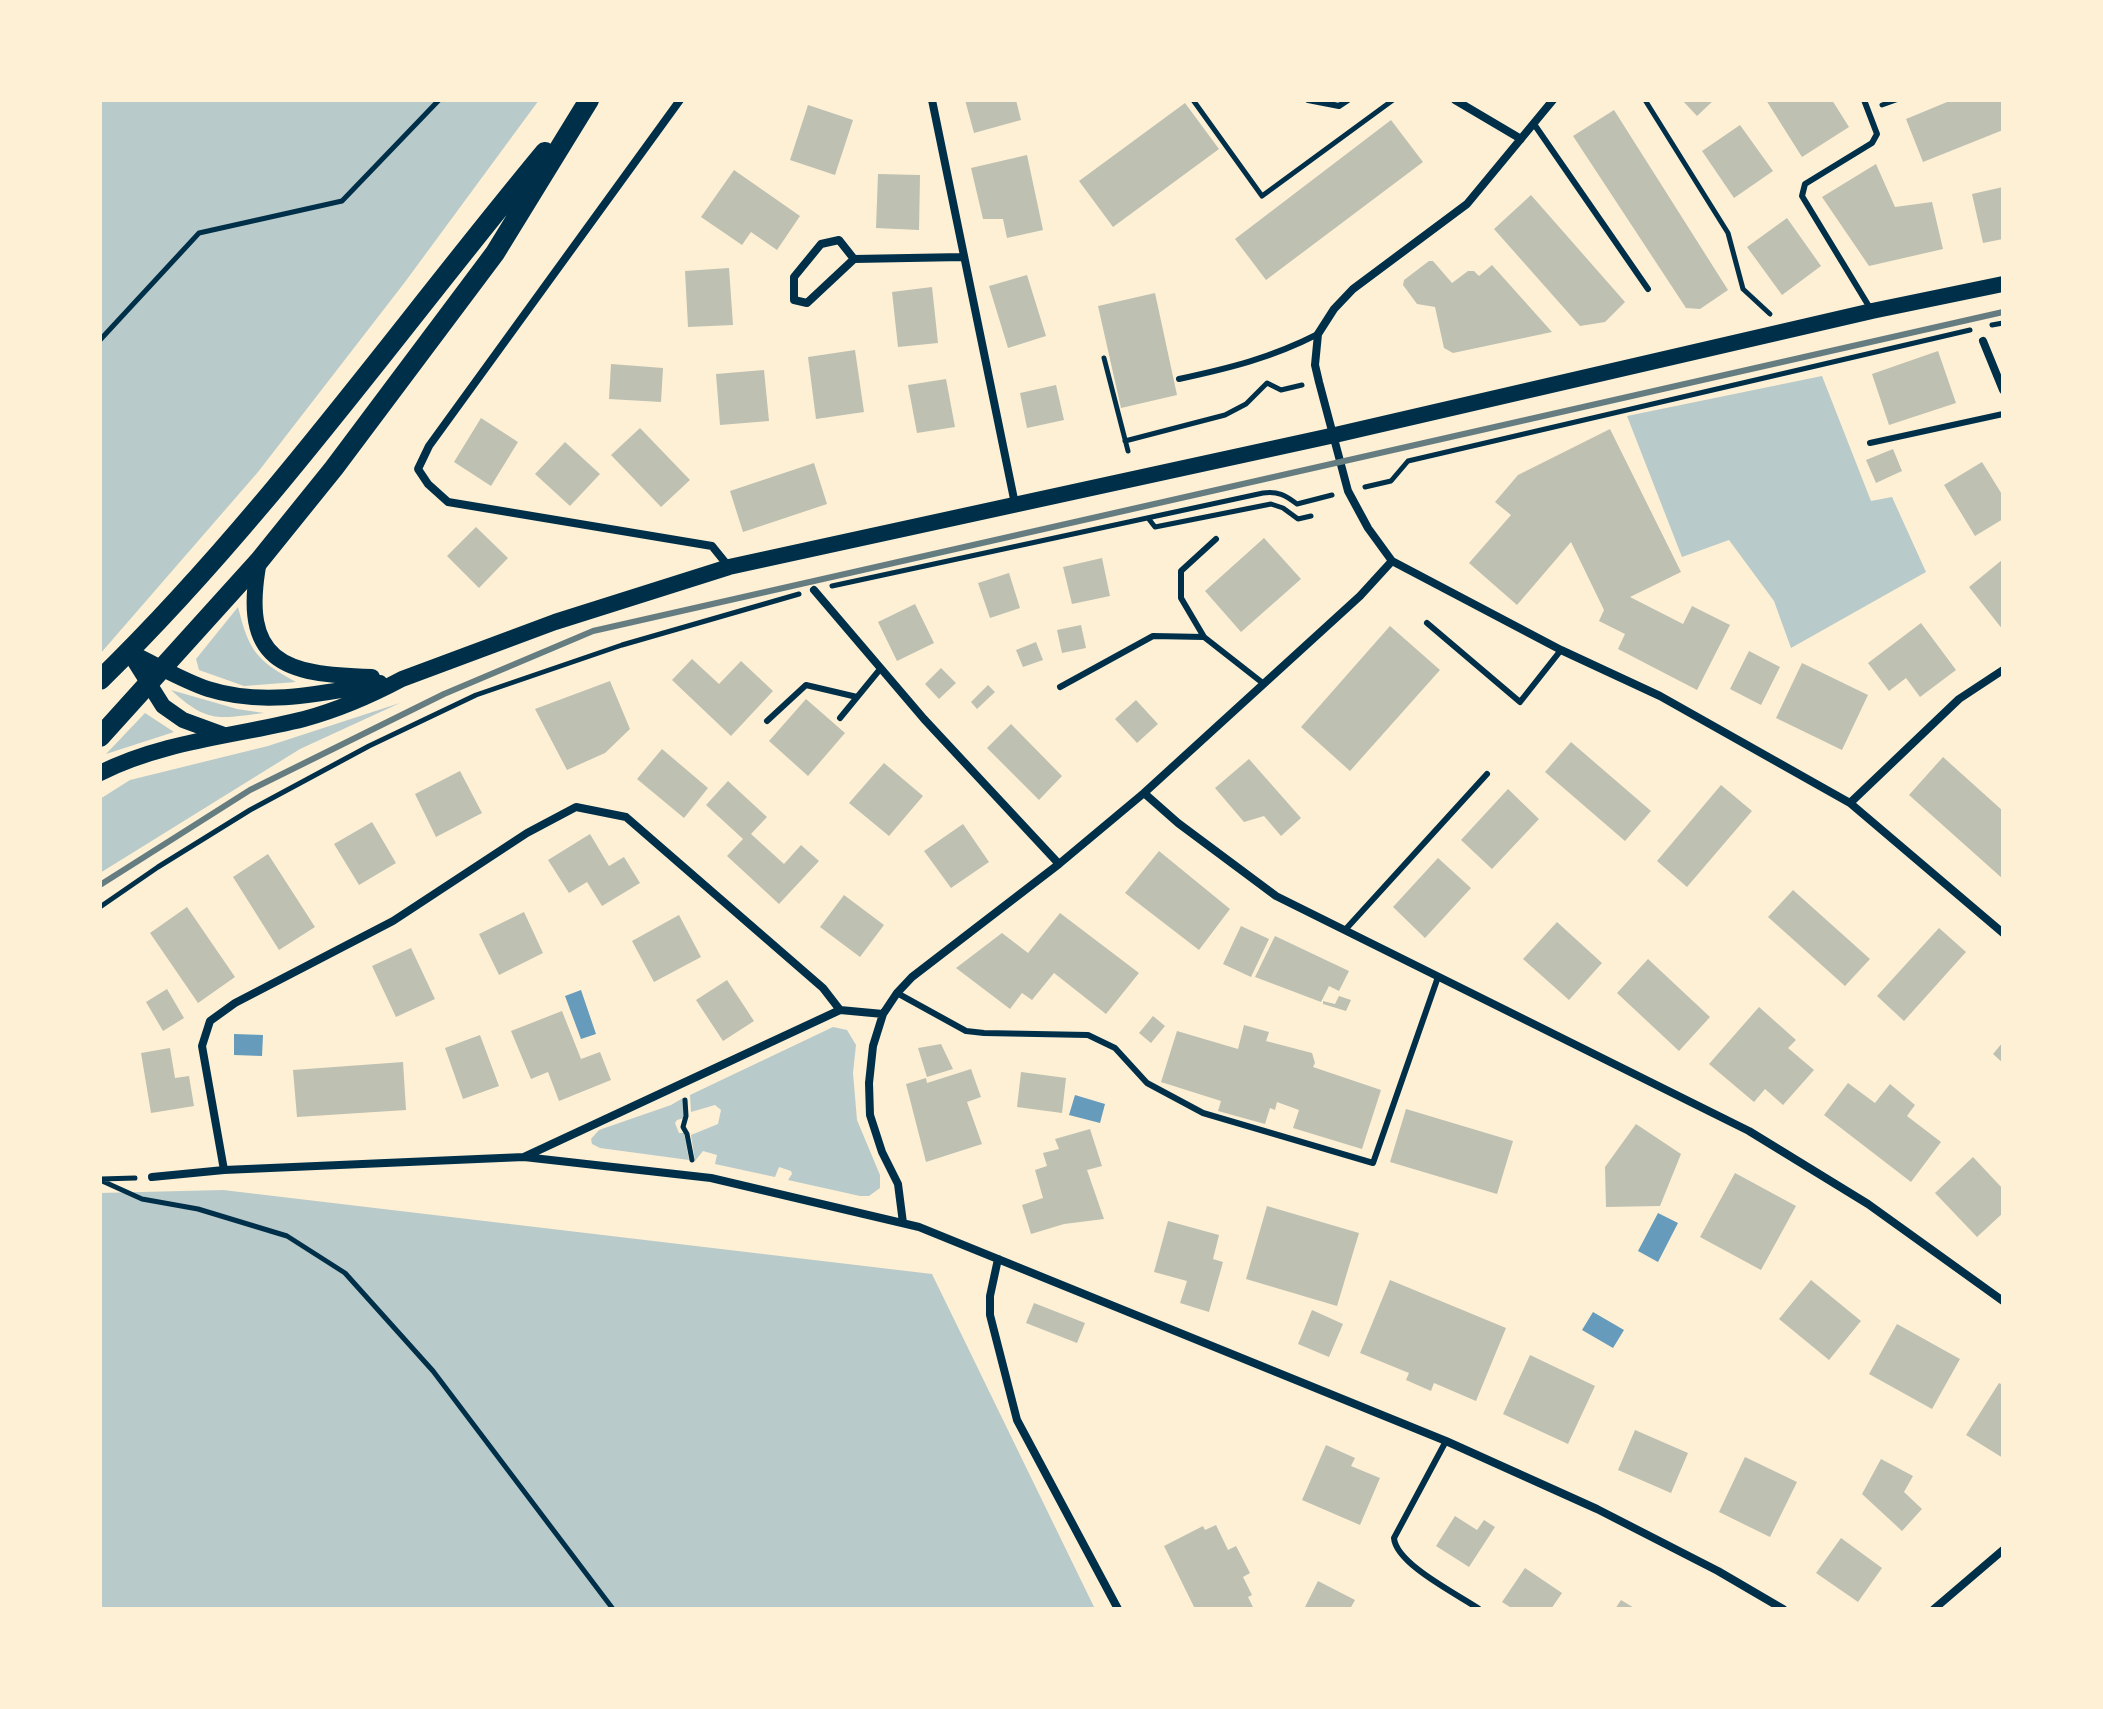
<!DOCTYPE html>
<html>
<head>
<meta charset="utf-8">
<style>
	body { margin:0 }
	#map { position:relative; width:2103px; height:1709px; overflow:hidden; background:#fdf0d5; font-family:"Source Serif 4",serif }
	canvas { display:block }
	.frame { position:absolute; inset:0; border:102px solid #fdf0d5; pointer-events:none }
</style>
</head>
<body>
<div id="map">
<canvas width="2103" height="1709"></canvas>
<div class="frame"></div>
</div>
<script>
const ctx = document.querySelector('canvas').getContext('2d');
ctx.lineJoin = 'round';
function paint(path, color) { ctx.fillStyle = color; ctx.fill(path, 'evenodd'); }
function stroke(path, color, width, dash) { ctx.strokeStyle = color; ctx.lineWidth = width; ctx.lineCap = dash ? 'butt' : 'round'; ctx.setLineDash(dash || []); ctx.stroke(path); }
const green = new Path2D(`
	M100,100H539L405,282L258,472L100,654Z
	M1822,376L1871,501L1892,497L1926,572L1791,648L1774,601L1729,540L1682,557L1627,416Z
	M238,607C249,651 256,660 296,682L244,686L199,670L196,659Z
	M171,690L237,709L264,713C217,719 207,723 171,690Z
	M400,703L300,749L100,873V799L130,780L268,746Z
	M145,713L174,732L106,754Z
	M833,1027L847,1030L856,1045L853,1073L857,1120L880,1175V1188L869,1196H860L788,1180L792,1174L791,1171L779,1167L775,1177L715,1164L717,1155L703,1151L695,1161L691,1135L718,1124L721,1110L715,1105L691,1112L690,1095Z
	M683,1098L684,1118L677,1120L675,1123L679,1133H684L689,1160L600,1148L592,1144L591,1139L599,1130L671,1105Z
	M223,1190L932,1274L1095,1609H100V1193Z`);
const water = new Path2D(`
	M581,990L596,1034L581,1039L565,996Z
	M234,1034L263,1035L262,1056L234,1055Z
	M1075,1095L1105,1104L1100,1123L1069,1115Z
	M1658,1213L1678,1223L1658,1262L1638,1251Z
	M1593,1312L1624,1330L1613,1348L1582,1330Z`);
const building = new Path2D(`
	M965,100H1016L1021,120L974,133Z
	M1682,100H1714L1697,116Z
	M1766,100H1832L1849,127L1802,157Z
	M1952,100H2003V130L1923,162L1906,119Z
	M1185,103L1219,149L1113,227L1079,181Z
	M808,105L853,120L835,175L790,160Z
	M1614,110L1728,290L1700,309L1686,308L1573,136Z
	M1391,120L1423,162L1266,280L1235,239Z
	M1740,125L1773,171L1734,198L1702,151Z
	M1027,155L1043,230L1007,238L1003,219H983L971,168Z
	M1876,164L1895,207L1932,202L1943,249L1869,266L1822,197Z
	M734,170L800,216L777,250L751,232L742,245L701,217Z
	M878,174L920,175L919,230L876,228Z
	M2003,187V239L1983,243L1972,194Z
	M1531,195L1625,302L1605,322L1580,326L1494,229Z
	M1787,218L1821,266L1782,295L1747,247Z
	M1429,261H1433L1452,283L1468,271H1474L1479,276L1492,265L1552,332L1453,353L1444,348L1435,307L1417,304L1403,285L1404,280Z
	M729,268L733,325L688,327L685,271Z
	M1027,275L1046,336L1008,348L989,286Z
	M932,287L938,343L898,347L892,292Z
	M1155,293L1177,395L1121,408L1098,306Z
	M855,350L864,412L816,419L808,357Z
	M1938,351L1956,403L1889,425L1872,374Z
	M611,364L663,368L661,402L609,399Z
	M764,370L769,421L720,425L716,374Z
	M946,379L955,427L917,433L908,385Z
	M1056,385L1064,420L1027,428L1020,393Z
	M481,418L518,442L491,486L454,462Z
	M640,428L690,480L661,507L611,455Z
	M1610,429L1681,572L1630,597L1683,624L1692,606L1730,625L1697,690L1618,649L1625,634L1599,621L1604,610L1571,542L1517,605L1469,563L1511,515L1495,502L1518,475Z
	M565,442L600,474L570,506L535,474Z
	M1893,449L1902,471L1876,483L1866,460Z
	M1982,462L2003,496V519L1975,536L1944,485Z
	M814,463L827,504L743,532L730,491Z
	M476,527L508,558L479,588L447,556Z
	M1264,538L1301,579L1241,632L1205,591Z
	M1102,558L1110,596L1072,604L1063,567Z
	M2002,560L2003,562V630L1969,587Z
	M1009,573L1020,608L990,618L978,583Z
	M915,604L934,643L897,661L878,622Z
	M1921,623L1956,670L1920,697L1906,678L1889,691L1868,663Z
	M1081,625L1086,648L1062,653L1057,630Z
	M1390,626L1440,670L1350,771L1301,727Z
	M1036,642L1043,660L1023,667L1016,650Z
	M1749,651L1780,667L1761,705L1730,689Z
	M692,659L719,684L741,661L773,691L731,736L672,680Z
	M1802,663L1868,695L1842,750L1776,718Z
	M941,668L956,683L939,699L925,684Z
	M610,681L630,729L605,753L567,770L535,709Z
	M988,685L995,692L977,709L971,702Z
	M806,699L845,733L808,776L769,741Z
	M1136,700L1158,724L1137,743L1115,719Z
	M1011,724L1062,776L1039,800L987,748Z
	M1571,742L1651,811L1625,841L1545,772Z
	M662,749L708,788L684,818L637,779Z
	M1943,757L2003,811V879L1909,795Z
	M1249,759L1301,818L1281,836L1264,816L1244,822L1215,788Z
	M884,763L923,796L889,836L849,803Z
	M460,771L482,813L436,837L415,794Z
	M728,781L767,817L751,834L784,864L801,845L819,861L779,904L727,856L743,839L706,805Z
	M1721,785L1752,811L1687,887L1657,861Z
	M1508,789L1539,819L1492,869L1461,840Z
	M372,822L396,863L359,885L334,844Z
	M963,824L989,862L951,888L924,851Z
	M590,834L609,866L624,857L640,883L602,906L587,882L569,893L548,860Z
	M1159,851L1230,909L1199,950L1125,893Z
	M268,854L315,927L279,950L233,877Z
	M1438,858L1471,888L1425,938L1393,907Z
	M1793,890L1870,959L1845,986L1768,917Z
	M844,895L884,925L860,957L820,927Z
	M187,907L235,977L198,1003L150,933Z
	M524,912L543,953L499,975L479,934Z
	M1060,913L1139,973L1106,1014L1054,973L1032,1000L1022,993L1010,1009L956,968L1002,933L1028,953Z
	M679,915L701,957L654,982L632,941Z
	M1557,922L1602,963L1569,1000L1523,959Z
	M1241,926L1269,939L1251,977L1223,964Z
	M1939,928L1966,952L1904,1021L1877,996Z
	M1275,936L1349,971L1339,991L1329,986L1321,1002L1255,977Z
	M411,948L435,999L396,1017L372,966Z
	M1648,959L1710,1017L1679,1051L1617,993Z
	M727,980L754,1021L723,1041L696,1000Z
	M167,989L184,1018L163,1031L146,1002Z
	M1339,996L1351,1000L1346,1011L1323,1004V1001L1335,1004Z
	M1759,1007L1796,1040L1788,1048L1814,1070L1783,1105L1765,1089L1754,1102L1709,1064Z
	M562,1011L581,1059L600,1052L611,1080L559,1101L548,1072L531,1079L511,1031Z
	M1153,1016L1165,1026L1151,1043L1139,1033Z
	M1244,1025L1269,1032L1266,1041L1312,1053L1315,1063L1313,1067L1381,1090L1362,1149L1293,1128L1299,1110L1277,1102L1275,1110L1270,1108L1265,1124L1218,1111L1221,1101L1161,1082L1177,1031L1238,1049Z
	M480,1035L499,1086L463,1099L445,1048Z
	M2003,1042V1063L1993,1054Z
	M941,1044L953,1069L927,1077L918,1048Z
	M170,1048L175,1078L189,1076L194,1106L151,1113L141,1053Z
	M403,1062L406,1110L297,1117L293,1070Z
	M971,1069L981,1097L967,1102L982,1144L926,1162L906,1084L926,1078L927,1083Z
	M1021,1072L1066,1078L1062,1113L1017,1107Z
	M1848,1083L1875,1103L1890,1084L1915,1105L1907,1116L1941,1142L1911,1182L1824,1115Z
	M1406,1109L1513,1141L1497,1194L1390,1162Z
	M1636,1124L1681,1154L1660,1206L1606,1207L1605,1167Z
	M1090,1129L1102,1166L1087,1170L1104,1219L1064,1224L1031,1234L1022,1205L1043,1198L1035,1170L1047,1166L1043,1153L1059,1149L1055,1139Z
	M1973,1157L2003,1189V1213L1977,1237L1935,1193Z
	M1735,1173L1796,1206L1761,1270L1700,1237Z
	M1267,1206L1359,1233L1337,1306L1246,1279Z
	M1168,1221L1219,1235L1213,1259L1223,1262L1209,1312L1180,1303L1187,1281L1154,1272Z
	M1390,1280L1506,1328L1476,1401L1434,1383L1431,1391L1406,1380L1409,1373L1360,1353Z
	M1811,1280L1861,1321L1829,1360L1779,1319Z
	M1034,1303L1085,1323L1077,1343L1026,1323Z
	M1312,1310L1343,1324L1329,1357L1298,1344Z
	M1897,1324L1960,1359L1932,1409L1869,1374Z
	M1530,1355L1595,1386L1568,1444L1503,1414Z
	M1999,1383L2003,1385V1458L1966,1435Z
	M1635,1430L1688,1453L1671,1493L1618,1470Z
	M1326,1445L1355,1458L1351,1466L1380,1478L1360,1525L1302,1500Z
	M1745,1457L1797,1482L1770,1537L1719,1512Z
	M1881,1459L1913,1476L1904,1492L1922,1509L1902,1531L1862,1494Z
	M1455,1516L1477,1530L1484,1520L1495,1527L1469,1567L1436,1546Z
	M1216,1525L1228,1550L1236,1546L1250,1573L1243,1577L1252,1595L1248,1597L1254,1609H1195L1164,1546L1203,1526L1205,1530Z
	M1841,1538L1882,1568L1858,1602L1816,1573Z
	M1525,1568L1562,1593L1551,1609H1513L1502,1602Z
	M1318,1581L1355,1600L1350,1609H1304Z
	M1621,1600L1636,1609H1615Z`);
const path = new Path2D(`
	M1193,100L1262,196L1393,100
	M1645,100L1728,233L1743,289L1770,314
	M1882,105L1896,100
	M1992,325L2003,323
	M100,340L199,233L342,201L439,100
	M1104,358L1128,451
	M1125,441L1225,415L1246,404L1267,383L1281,390L1302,385
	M1365,487L1391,481L1408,461L1970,330
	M1148,518L1155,527L1271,504L1283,508L1298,519L1311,516
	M832,586L1263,493C1278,491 1285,495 1297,504L1332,495
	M100,907L158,867L250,810L369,746L476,695L622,645L799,594
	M685,1100L686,1116L683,1127L687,1134L692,1160
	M101,1179L135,1178
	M100,1180L142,1199L198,1209L287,1236L345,1273L433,1371L613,1609`);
const service = new Path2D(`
	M1308,100L1339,106L1348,100
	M1864,100L1877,134L1872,143L1805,184L1802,196L1870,308
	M1534,124L1648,289
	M1179,379C1230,368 1271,358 1318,334
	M1870,443L2003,414
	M1427,623L1520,702L1561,650
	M1204,637L1181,598V571L1216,539
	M1060,687L1153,636L1204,637L1264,684
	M840,718L881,668
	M767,721L806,685L857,697
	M1345,930L1487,774
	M897,993L966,1031L984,1033L1088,1035L1115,1048L1147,1083L1203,1113L1373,1163L1438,977
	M1446,1441L1394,1538C1396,1564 1457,1594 1479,1609`);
const minor = new Path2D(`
	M680,100L429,446L418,469L428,484L448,502L712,546L729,567
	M932,100L1015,504
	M1455,100L1521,139
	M1553,100L1467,204L1353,289L1334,309L1318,334L1315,365L1319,382L1348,491L1368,528L1392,561L1561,650L1660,696L1850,803L2003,933
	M854,259L839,240L821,244L794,277V300L807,303L854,259L963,257
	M1983,341L2003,390
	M814,590L924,719L1059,864
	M1144,793L1178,823L1276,896L1749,1131L1868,1204L2003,1301
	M1850,803L1959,699L2003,670
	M883,1014L873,1046L869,1083L870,1115L882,1152L898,1184L903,1223
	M524,1157L711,1178L919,1227L1446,1441L1597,1509L1718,1571L1783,1609
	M224,1170L202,1046L210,1021L235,1003L393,921L527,833L576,807L626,817L823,988L840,1010
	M152,1177L224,1170L524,1157L840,1010L883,1014L897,993L912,977L1059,864L1144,793L1360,596L1392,561
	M998,1259L990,1296V1315L1017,1420L1118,1609
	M1934,1609L2003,1550`);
const secondary = new Path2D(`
	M259,561C240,662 283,675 372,677
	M129,652C155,664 181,680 208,689C265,707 323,693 380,683
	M129,652L163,706L183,720L224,735
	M100,773C163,741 236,736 304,719C337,710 372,695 402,679L555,622L729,567L1335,435L1872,311L2003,284`);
const primary = new Path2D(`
	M100,680C265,519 398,329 545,152
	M100,737L259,561L334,468L495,253L589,100`);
const rail = new Path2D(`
	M100,885L250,790L444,694L593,631L2003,312`);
paint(green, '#b9caca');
paint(water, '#669bbc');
paint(building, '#bec0b2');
stroke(path, '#003049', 5);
stroke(service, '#003049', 6);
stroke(minor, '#003049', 8);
stroke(secondary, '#003049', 16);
stroke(primary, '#003049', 20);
stroke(rail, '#657d81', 6);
</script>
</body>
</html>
